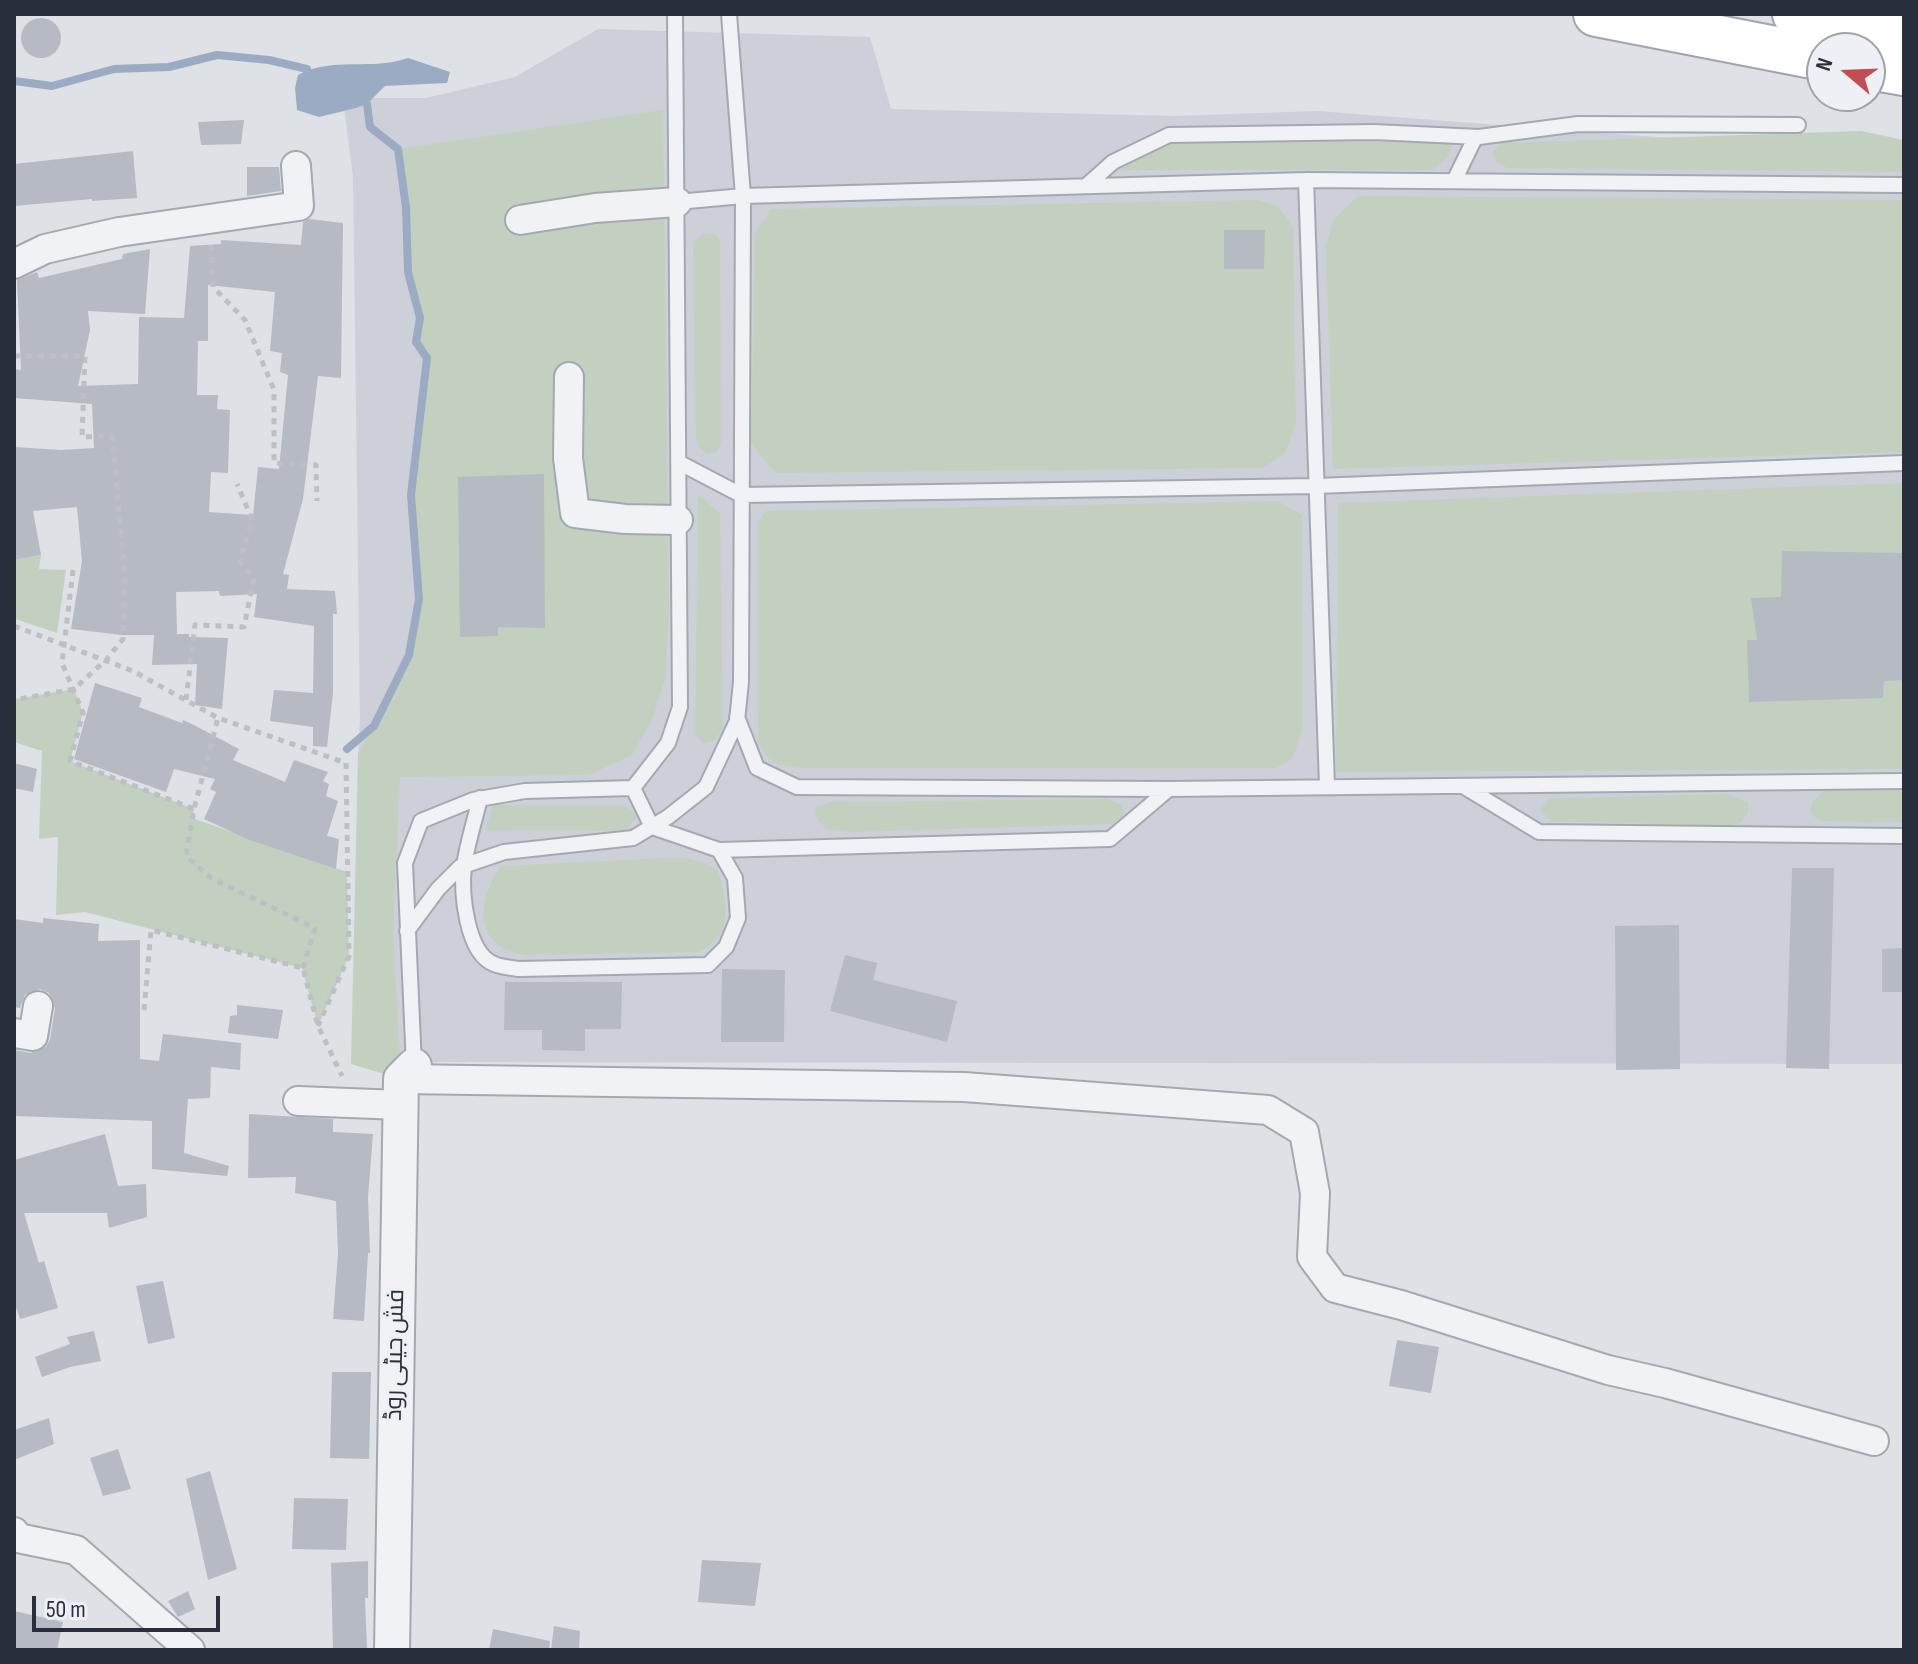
<!DOCTYPE html>
<html>
<head>
<meta charset="utf-8">
<style>
	body { margin:0 }
	#map { position:relative; width:1918px; height:1664px; overflow:hidden; background:#dee1e6; font-family:"Sofia Sans Condensed",sans-serif }
	canvas { display:block }
	.frame { position:absolute; inset:0; border:16px solid #292e3c; pointer-events:none }
	.north { position:absolute; left:1806px; top:32px; width:80px; height:80px; box-sizing:border-box; background:#edf0f4; border:2px solid #9fa2aa; border-radius:50%; rotate:289deg; font-size:22px; font-weight:700; line-height:32px; text-align:center; color:#292e3c }
	.north::after { content:''; display:block; margin:auto; width:28px; height:36px; background:#c24d53; clip-path:polygon(50% 0,100% 100%,50% 72%,0 100%) }
	.scale { position:absolute; left:32px; top:1596px; width:188px; height:36px; box-sizing:border-box; border:4px solid #292e3c; border-top:0; padding-left:10px; font-size:24px; line-height:28px; white-space:nowrap; color:#292e3c; -webkit-text-stroke:6px #edf0f4; paint-order:stroke }
</style>
</head>
<body>
<div id="map">
<canvas width="1918" height="1664"></canvas>
<div class="frame"></div>
<div class="north">N</div>
<div class="scale">50 m</div>
</div>
<script>
const ctx = document.querySelector('canvas').getContext('2d');
ctx.lineJoin = 'round';
function paint(path, color) { ctx.fillStyle = color; ctx.fill(path, 'evenodd'); }
function stroke(path, color, width, dash) { ctx.strokeStyle = color; ctx.lineWidth = width; ctx.lineCap = dash ? 'butt' : 'round'; ctx.setLineDash(dash || []); ctx.stroke(path); }
function label(font, color, halo, rows, align = 'center') {
  ctx.font = font + ' "Sofia Sans Condensed",Cairo,sans-serif'; ctx.lineWidth = 6; ctx.setLineDash([]); ctx.textBaseline = 'middle'; ctx.strokeStyle = halo; ctx.fillStyle = color; for (const [text, x, y, turn = 0] of rows) {
    ctx.save(); ctx.translate(x, y); ctx.rotate((+turn || 0) * Math.PI / 180); ctx.textAlign = isNaN(turn) ? turn : align; if (halo) ctx.strokeText(text, 0, 0); ctx.fillText(text, 0, 0); ctx.restore();
  }
}
const built = new Path2D(`
	M598,29L870,37L891,109L1175,116L1317,111L1904,156V1064L389,1062L358,755L360,721L353,177L343,98H426L515,77Z`);
const green = new Path2D(`
	M663,110L669,613L665,680L653,717L632,755L589,775L400,777L393,932L401,1079L351,1064L358,755L409,655L419,599L411,495L427,358L416,342L420,318L408,272L406,208L398,149Z
	M1861,131L1904,140V172L1507,168L1496,161L1493,151L1502,143Z
	M1173,142H1454L1448,157L1433,170H1118Z
	M1358,196L1904,200V452L1333,469L1326,247L1333,220Z
	M1258,200L1279,207L1293,228L1296,424L1285,453L1262,468L775,473L751,442L755,234L771,209Z
	M704,233L715,234L720,241L721,443L717,452L707,454L699,447L696,439L693,257V242Z
	M1904,483V769L1336,772L1338,503Z
	M698,494L720,514L723,729L715,740L703,744L695,733Z
	M1278,501L1302,515V730L1293,758L1276,768H802C779,766 768,764 758,742L757,522L766,511Z
	M41,555L39,569L66,570L57,633L15,619L14,560Z
	M74,689L83,713L70,761L194,809L192,818L347,872L349,956L318,1026L302,968L85,912L56,915L58,837L39,839L42,751L14,742V699Z
	M1826,789H1904V823L1822,821L1813,816L1810,810L1813,801Z
	M1729,794L1748,803V813L1741,822L1729,826L1552,821L1540,810L1550,798Z
	M1107,799L1122,805L1124,814L1113,824L852,832L826,829L816,817L815,808L830,802Z
	M493,805L624,806L632,810L637,817L625,831L485,830Z
	M683,857L702,862L718,870C726,905 736,931 700,952L525,955C473,948 476,900 501,866Z`);
const water = new Path2D(`
	M408,58L450,72L447,83L385,86L367,104L356,108L319,117L297,110L295,88L298,75C333,56 371,71 408,58Z`);
const stream = new Path2D(`
	M14,81L52,86L114,69L169,67L217,55L269,60L307,69
	M347,749L374,726L409,655L419,599L411,495L427,358L416,342L420,318L408,272L406,208L398,149L370,127L367,104`);
const building = new Path2D(`
	M21 38a20 20 0 1 1 40 0a20 20 0 1 1-40 0Z
	M244,120L241,144L201,145L198,122Z
	M133,151L137,198L92,201V199L14,206V164Z
	M247,167H279L281,191L247,196Z
	M309,219L343,223L341,378L318,376L303,499L283,574L289,575L287,589L335,591L337,614H333V693L327,747L313,746V727L270,721L274,690L313,693L314,626L254,617L257,594L220,596L219,591L176,592L177,634H189V637L228,638L222,709L195,705L197,664L152,665L154,635H122L71,629L82,561L77,507L33,511L41,555L14,560V447L61,450L94,448L92,404L14,398V369L21,370L17,280L37,272L39,278L122,259L123,254L150,249L145,314L88,311L90,330L78,386L138,384L139,317L184,318L190,246L221,244V240L301,245L303,222ZM208,285L275,292L270,351L282,353L280,372L288,375L279,469L258,467L253,515L209,512L211,472L228,473L230,410L217,409L218,395H197L198,341H208Z
	M1224,230H1265L1264,269H1224Z
	M544,474L545,628L498,627V636L460,637L458,477Z
	M1782,551L1904,553V680L1884,681L1883,698L1749,702L1747,640H1757L1751,598L1781,597Z
	M95,683L142,698L139,707L182,723L183,720L194,725L239,749L233,760L285,782L294,760L328,772L323,781L329,784L326,796L338,801L327,836L339,839L336,869L247,839L204,819L216,792L210,789L215,779L174,769L166,792L74,759Z
	M14,763L37,769L33,792L14,788Z
	M1792,868H1834L1829,1069L1786,1068Z
	M43,918L99,924L98,941L140,940V1059L159,1061L163,1034L241,1043L240,1070L211,1067L210,1098L188,1099L184,1153L229,1166L227,1176L152,1169V1121L14,1116V1050L31,1053L46,1047L50,1039L55,1008L49,993L40,989L25,995L20,1008L14,1007V919L43,923Z
	M1679,925L1680,1069L1616,1070L1615,926Z
	M1904,948V992H1882V949Z
	M845,955L877,963L873,980L957,1001L947,1042L830,1011Z
	M722,969L785,970L784,1042H721Z
	M505,982H622L621,1029H585V1051L542,1050V1030H504Z
	M237,1005L283,1010L278,1039L228,1033L230,1016L237,1015Z
	M249,1114L333,1119V1132L373,1134L368,1197L370,1253H368L364,1321L333,1319L338,1253L336,1201L295,1193L296,1177L248,1178Z
	M105,1134L118,1186L146,1184L147,1217L109,1228L107,1213H24L39,1263L44,1261L58,1308L20,1319L14,1301V1160Z
	M163,1281L175,1338L148,1344L136,1286Z
	M94,1331L101,1361L70,1367L42,1377L35,1357L70,1344L67,1337Z
	M1397,1340L1439,1347L1431,1393L1389,1386Z
	M332,1372H371L369,1459L330,1458Z
	M49,1418L54,1444L14,1460V1430Z
	M118,1449L131,1489L103,1496L90,1458Z
	M210,1471L237,1569L208,1580L186,1479Z
	M294,1498L348,1499L346,1550L292,1549Z
	M702,1560L761,1563L755,1606L698,1602Z
	M368,1561V1598H365L367,1650H333L331,1563Z
	M188,1591L195,1609L178,1617L168,1601Z
	M14,1611L63,1622L57,1650H14Z
	M554,1626L580,1631L579,1650H551Z
	M493,1629L550,1641L549,1650H489Z`);
const path = new Path2D(`
	M211,245L213,287L245,320L274,390V463L316,465L317,501
	M14,356H85L82,437L112,436L125,575L123,639L106,660L74,689L14,700
	M73,570L62,663L83,713L70,761L194,809
	M14,626L133,671L218,718
	M186,700L195,625L244,627L254,578L240,561L252,519L237,484
	M303,968L315,928L211,878L186,856L194,809L218,718L346,763L349,956L318,1026
	M144,1010L151,930L303,968L318,1026L342,1076`);
const service = new Path2D(`
	M1306,180L1327,786
	M1454,181L1475,138L1479,137L1578,124L1798,125
	M1086,186L1113,162L1169,135L1374,132L1479,137
	M677,202L743,196L1306,180L1904,185
	M678,462L741,495L1316,486L1904,463
	M737,717L757,768L797,787L1169,789L1904,781
	M1463,786L1539,832L1904,836
	M633,788L652,827L719,850L1110,839L1169,789
	M480,798C475,820 467,844 464,866C461,892 466,953 494,964C501,967 511,968 519,969L708,965L726,947L738,918L735,878L719,850
	M407,931L438,889L460,867L504,852L633,838L668,817L706,787L737,721L741,682L743,196L729,14
	M414,1066L405,863L421,821L473,800L525,791L633,788L668,743L680,707L675,14`);
const minor = new Path2D(`
	M520,220L595,208L677,202
	M14,264L45,249L119,232L299,206L296,166
	M569,377L568,458L575,513L625,519L678,520
	M14,1033L33,1036L38,1006
	M401,1079L964,1087L1268,1110L1304,1132L1315,1193L1312,1257L1335,1288L1401,1305L1608,1370L1665,1383L1874,1441
	M298,1101L400,1105
	M14,1532L18,1538L76,1550L190,1650`);
const tertiary = new Path2D(`
	M392,1650L401,1079L414,1066`);
const primary = new Path2D(`
	M1596,14L1822,58
	M1795,14L1904,35
	M1870,67L1904,73`);
const streetNames = [
	["فش جیٹی روڈ",396,1355,-89]
];
paint(built, '#cdd0d8');
paint(green, '#c3d0c0');
paint(water, '#9cabc4');
stroke(stream, '#9cabc4', 8);
paint(building, '#b6bac3');
stroke(service, '#a4a8b0', 18);
stroke(minor, '#a4a8b0', 32);
stroke(tertiary, '#a4a8b0', 38);
stroke(primary, '#9fa4b1', 48);
stroke(path, '#bdbfc5', 5, [6, 6]);
stroke(service, '#f1f2f5', 14);
stroke(minor, '#f1f2f5', 28);
stroke(tertiary, '#f1f2f5', 34);
stroke(primary, '#fff', 44);
label('24px', '#292e3c', '#edf0f4', streetNames);
</script>
</body>
</html>
